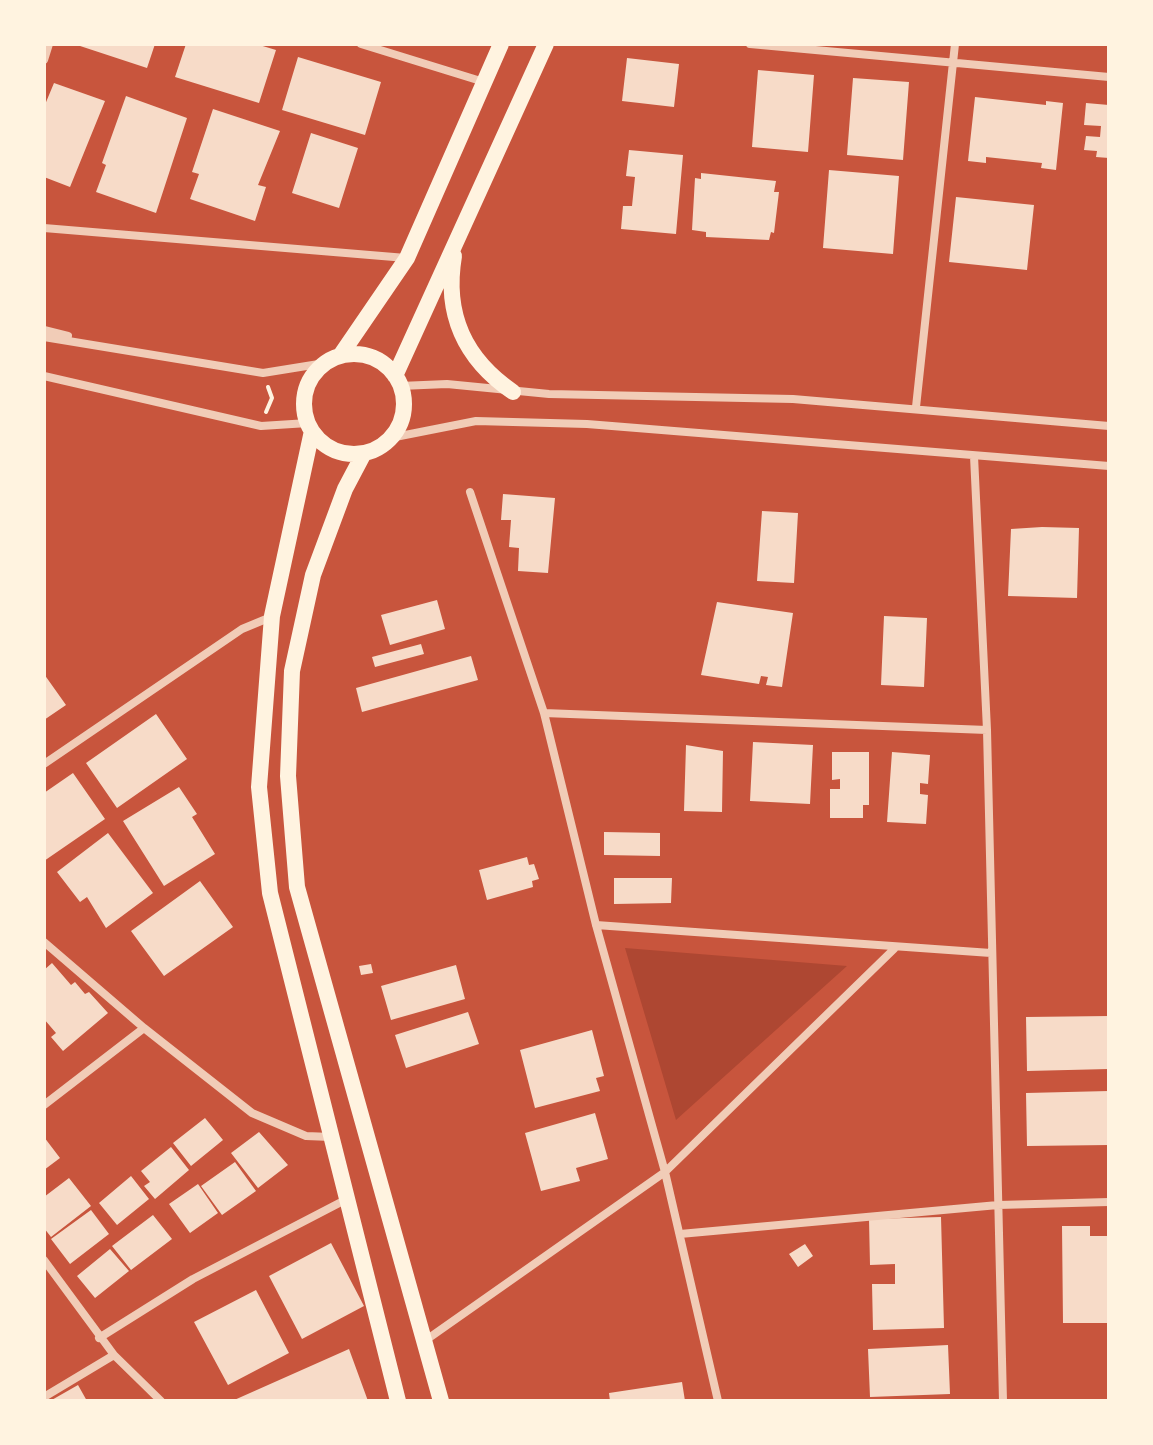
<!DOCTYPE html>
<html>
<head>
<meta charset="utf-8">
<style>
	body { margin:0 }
	#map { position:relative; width:1153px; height:1445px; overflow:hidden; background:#c8553d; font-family:"Space Grotesk",sans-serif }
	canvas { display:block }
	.frame { position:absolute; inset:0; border:46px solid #fff3e0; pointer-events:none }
</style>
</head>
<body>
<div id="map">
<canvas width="1153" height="1445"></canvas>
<div class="frame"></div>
</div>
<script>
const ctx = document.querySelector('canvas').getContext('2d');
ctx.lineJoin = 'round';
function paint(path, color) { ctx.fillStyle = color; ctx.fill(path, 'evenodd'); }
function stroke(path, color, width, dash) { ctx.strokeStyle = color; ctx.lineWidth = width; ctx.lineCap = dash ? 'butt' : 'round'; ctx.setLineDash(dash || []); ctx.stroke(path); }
const green = new Path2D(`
	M625,948L847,966L676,1120Z`);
const building = new Path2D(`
	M74,44H155L147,68Z
	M186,44H256L276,50L259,103L175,77Z
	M298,57L381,82L365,135L282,110Z
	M627,58L679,64L674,107L622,101Z
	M758,70L814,75L808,152L752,147Z
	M853,78L909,82L903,160L847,155Z
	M54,83L105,101L70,187L44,177V107Z
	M126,96L187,118L156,213L96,192L106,165L102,163Z
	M975,97L1046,105V101L1063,103L1056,170L1041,168L1042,163L986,157V163L968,161Z
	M1086,103L1109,105V158L1096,157L1097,151L1084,150L1086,136L1100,137L1101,126L1084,125Z
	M213,109L280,131L258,185L266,187L255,221L190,199L199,174L192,172Z
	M311,133L358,148L339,208L292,193Z
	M629,150L683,155L676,234L621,229L623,206H632L635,177L626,176Z
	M829,170L899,176L893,254L823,248Z
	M701,173L776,181L774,192H779L774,233L771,232L769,240L706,237V232L692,230L695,178L701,179Z
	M956,197L1034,205L1027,270L949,262Z
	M503,494L555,498L548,573L518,571L519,548L509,547L511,520H501Z
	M762,511L798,513L794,583L757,581Z
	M1042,527L1079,528L1077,598L1008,596L1011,529Z
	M437,600L445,629L390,645L381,615Z
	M717,602L793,613L782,687L766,685L768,677L761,676L759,684L701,675Z
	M884,616L927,618L924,687L881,685Z
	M421,644L424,654L375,667L372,657Z
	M471,656L478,680L362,712L356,688Z
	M44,674L66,705L44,720Z
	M156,714L187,759L117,808L86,763Z
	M753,742L813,745L810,804L750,801Z
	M686,745L723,751L722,812L684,811Z
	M832,752H869V805H863V818H830V789H840V779L832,780Z
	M892,752L930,755L928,784L920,783V794L928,795L926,824L887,822Z
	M73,773L105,819L44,861V793Z
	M179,787L197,814L192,817L215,854L164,886L123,821Z
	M604,832L660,833V856L604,855Z
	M108,833L153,893L106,928L87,897L80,902L57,872Z
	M527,857L529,865L534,864L539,879L532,881L533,887L487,900L479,870Z
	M614,878H672L671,903L614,904Z
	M200,881L233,927L164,976L131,931Z
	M52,963L71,985L75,982L85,994L89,992L108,1013L63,1051L51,1037L56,1033L44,1019V970Z
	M371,964L373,973L361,975L359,966Z
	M456,965L465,999L391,1020L381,986Z
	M468,1012L479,1044L406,1068L395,1035Z
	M1109,1016V1069L1027,1071L1026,1017Z
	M592,1030L604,1076L596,1078L600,1091L535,1108L520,1050Z
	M1109,1091V1145L1027,1146L1026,1093Z
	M595,1113L608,1159L576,1168L580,1181L541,1191L525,1133Z
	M205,1118L223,1140L191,1166L173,1143Z
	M259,1132L288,1165L258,1188L231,1153Z
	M44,1137L60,1158L44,1170Z
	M171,1147L189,1170L155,1199L144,1186L150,1182L141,1171Z
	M235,1162L256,1191L222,1215L201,1186Z
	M131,1176L149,1199L117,1225L99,1203Z
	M69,1178L91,1206L51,1237L44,1228V1197Z
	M198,1184L218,1213L190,1233L169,1204Z
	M91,1210L109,1234L70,1264L51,1239Z
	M153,1215L172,1239L131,1270L112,1246Z
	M941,1217L944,1328L873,1330L872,1284H895V1264L870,1265L869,1219Z
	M1062,1226H1090V1236H1109V1323H1063Z
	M331,1243L364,1306L302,1339L269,1276Z
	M805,1244L813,1256L798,1267L789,1254Z
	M110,1249L129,1271L95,1298L77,1276Z
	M256,1290L289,1353L228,1385L194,1322Z
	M948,1345L950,1394L870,1397L868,1349Z
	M349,1349L368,1401H232Z
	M682,1382L685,1401H610L609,1393Z
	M78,1385L87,1401H50Z`);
const path = new Path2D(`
	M266,412L272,398L268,387`);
const minor = new Path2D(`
	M361,44L484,82
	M750,44L1109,77
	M44,60L49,44
	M44,228L406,258
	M44,330L68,336
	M44,337L263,373L325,363
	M44,376L261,426L308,423
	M400,386L447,384L549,394L793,399L1109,426
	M916,407L955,44
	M390,438L476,421L587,424L1109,466
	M974,456L987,730L1003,1401
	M470,492L544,713L596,925L665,1172L718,1401
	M544,713L987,730
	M44,764L242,629L271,617
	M596,925L991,953
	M44,942L144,1028L252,1113L306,1136L331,1137
	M44,1105L144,1028
	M680,1234L998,1205L1109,1202
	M44,1260L114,1355L161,1401
	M99,1338L193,1279L347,1199
	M426,1340L665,1172L894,949
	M44,1397L114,1355`);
const secondary = new Path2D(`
	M454,256C444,315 465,359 513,392
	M304 404a50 50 0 1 1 100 0a50 50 0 1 1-100 0Z
	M340,356L407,258L501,44
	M395,376L546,44
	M312,431L272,616L259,787L270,893L398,1401
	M364,453L345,489L313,575L292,671L288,776L297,887L441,1401`);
paint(green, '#ae4732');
paint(building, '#f7dbc8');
stroke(path, '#fff3e0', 4);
stroke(minor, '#f1ccb7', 8);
stroke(secondary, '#fff3e0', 16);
</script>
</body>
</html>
